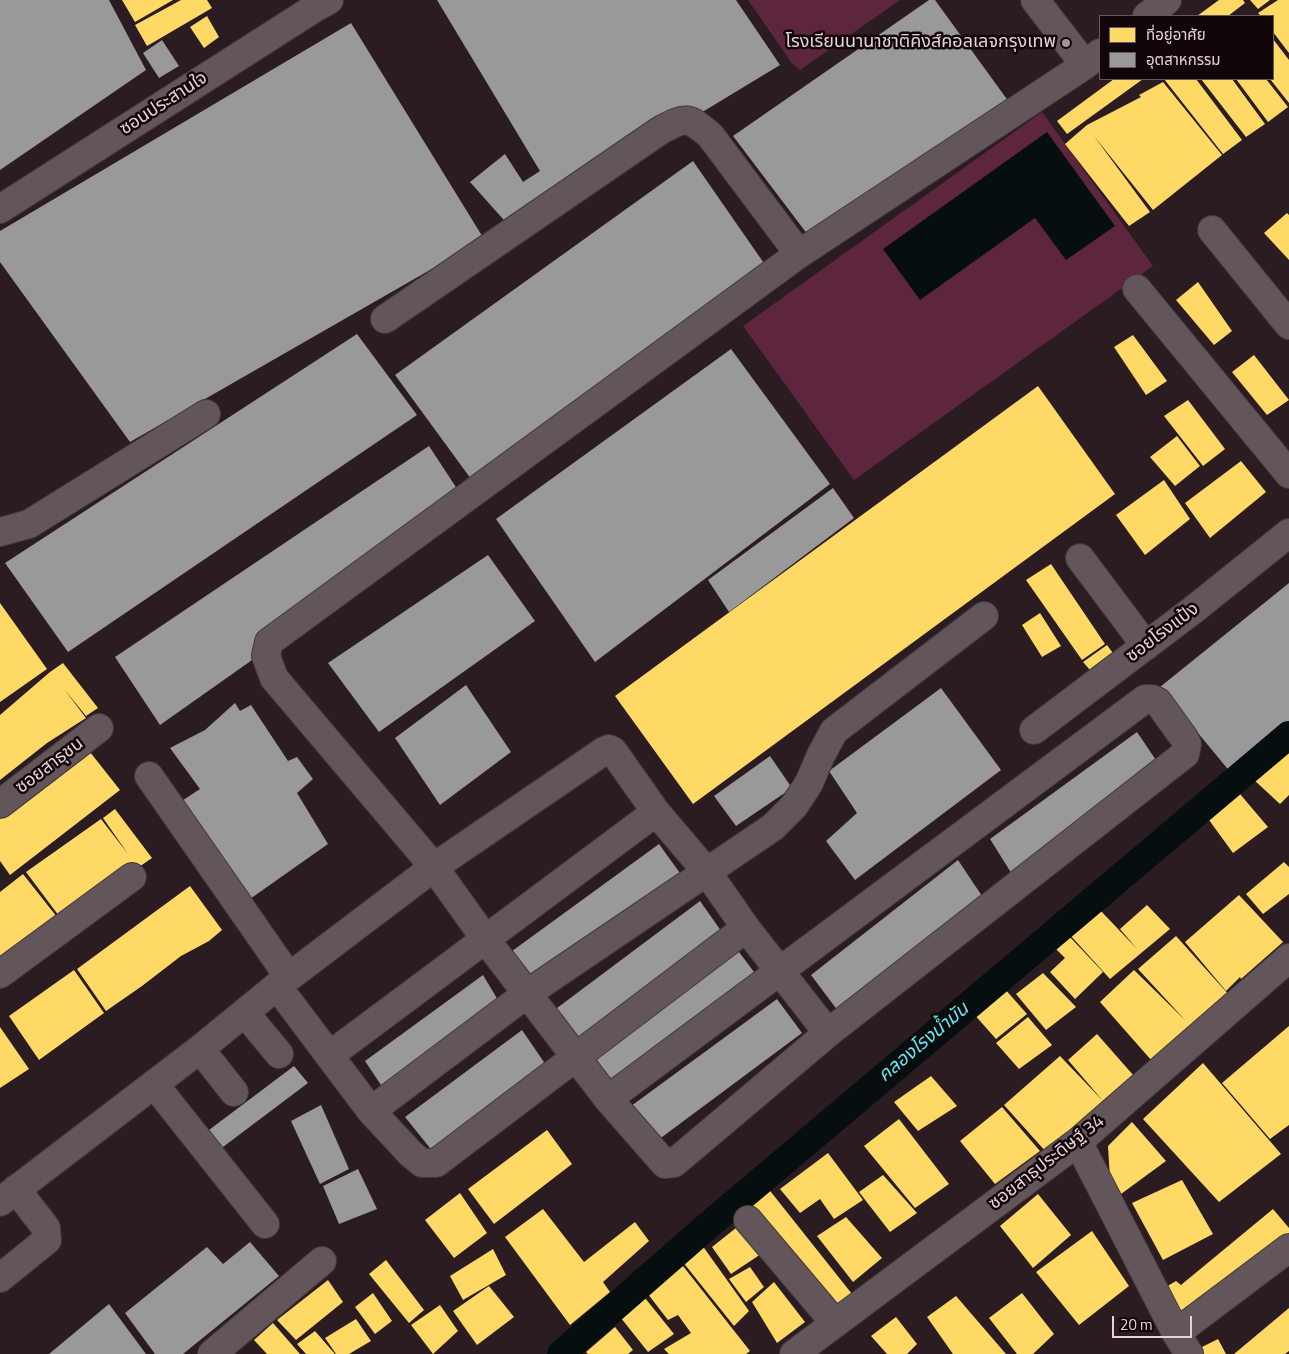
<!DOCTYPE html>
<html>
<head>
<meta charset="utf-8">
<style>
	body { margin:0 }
	#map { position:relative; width:1289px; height:1354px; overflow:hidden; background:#2a1c21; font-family:"Titillium Web","Noto Sans Thai",sans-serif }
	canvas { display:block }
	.legend { position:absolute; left:1099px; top:15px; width:175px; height:65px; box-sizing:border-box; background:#110609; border:1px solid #66585c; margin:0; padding:6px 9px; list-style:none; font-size:15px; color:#e5d3d9 }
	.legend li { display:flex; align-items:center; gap:10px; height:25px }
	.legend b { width:25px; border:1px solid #66585c }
	.scale { position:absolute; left:1112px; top:1316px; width:80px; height:22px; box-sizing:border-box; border:2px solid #e5d3d9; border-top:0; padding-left:6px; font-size:15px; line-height:18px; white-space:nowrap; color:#e5d3d9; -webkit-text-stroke:4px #110609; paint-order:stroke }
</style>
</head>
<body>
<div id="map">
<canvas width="1289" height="1354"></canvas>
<ul class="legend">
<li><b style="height:14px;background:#ffd966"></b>ที่อยู่อาศัย</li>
<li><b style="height:14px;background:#999"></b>อุตสาหกรรม</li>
</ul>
<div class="scale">20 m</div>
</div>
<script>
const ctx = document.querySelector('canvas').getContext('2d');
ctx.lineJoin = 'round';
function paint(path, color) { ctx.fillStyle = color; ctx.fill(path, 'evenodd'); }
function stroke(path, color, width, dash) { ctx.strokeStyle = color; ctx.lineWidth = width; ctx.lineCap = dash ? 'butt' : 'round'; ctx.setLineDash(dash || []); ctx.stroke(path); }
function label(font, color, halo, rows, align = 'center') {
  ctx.font = font + ' "Titillium Web","Noto Sans Thai",sans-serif'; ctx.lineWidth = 5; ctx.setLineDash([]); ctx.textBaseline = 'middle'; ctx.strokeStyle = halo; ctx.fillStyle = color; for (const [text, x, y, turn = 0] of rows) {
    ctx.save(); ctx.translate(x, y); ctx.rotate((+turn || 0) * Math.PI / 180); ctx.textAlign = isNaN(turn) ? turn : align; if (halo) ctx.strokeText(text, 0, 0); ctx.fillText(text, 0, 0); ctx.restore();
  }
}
const green = new Path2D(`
	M748,0H900L800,70L791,62Z
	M1042,112L1153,266L854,480L743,326Z`);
const water = new Path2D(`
	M1047,132L1115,226L1066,260L1035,218L920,300L883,249Z`);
const homes = new Path2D(`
	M122,0H173L135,22Z
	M181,0H207L212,8L147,46L135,25Z
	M1219,0H1243L1245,3L1228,16H1197Z
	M1250,0H1270L1258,9Z
	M1278,0H1289V53L1273,32V16H1261L1258,13Z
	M207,16L219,37L204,48L190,27Z
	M1273,39L1289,60V103L1270,79H1273Z
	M1114,79H1143L1067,134L1057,121Z
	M1164,79H1196L1242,140L1223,154Z
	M1201,79H1232L1265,124L1246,137Z
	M1236,79H1266L1288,107L1268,122Z
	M1163,82L1222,155L1153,210L1094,136L1150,212L1129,226L1065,144L1087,125L1141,97L1139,95Z
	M1287,213L1289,215V260L1264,233Z
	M1198,282L1232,331L1214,345L1176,300Z
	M1133,335L1167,381L1146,395L1114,347Z
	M1254,355L1289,400L1267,415L1232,372Z
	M1038,386L1115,494L693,804L615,696Z
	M1188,400L1225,449L1203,466L1164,416Z
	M1177,436L1200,466L1175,486L1150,457Z
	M1241,461L1266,492L1210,538L1185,503Z
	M1164,480L1190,519L1145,555L1116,515Z
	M1051,564L1105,644L1082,660L1026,580Z
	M0,603L47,669L0,702Z
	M1040,613L1061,646L1042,657L1022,625Z
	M1107,645L1118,660L1097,678L1083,662Z
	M63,663L98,708L86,716L64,689L86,718L47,743L0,780V715L50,672Z
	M1286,748L1289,750V795L1280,804L1253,779Z
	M90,752L120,790L10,875L0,861V817Z
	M1240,794L1268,827L1233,853L1209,820Z
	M115,809L152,858L62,920L26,872L101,819L128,854L103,818Z
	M1284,862L1289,867V894L1263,914L1246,894Z
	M23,874L61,922L0,963V892Z
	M190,886L222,930L209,941L181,956L142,986L106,1011L77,969Z
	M1239,895L1283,942L1241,979L1240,977L1226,991L1185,942Z
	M1147,905L1170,929L1110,979L1070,935L1100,910L1137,949L1120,929Z
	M1068,935L1103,972L1075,999L1050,972L1065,958L1054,947Z
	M1176,936L1230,996L1152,1061L1100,1002L1134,970L1185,1020L1138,969Z
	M74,970L104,1013L39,1060L9,1016Z
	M1043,973L1076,1007L1046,1030L1016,994Z
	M1004,988L1027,1014L996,1039L973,1013Z
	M1028,1017L1052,1045L1019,1069L996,1043Z
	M1289,1026V1125L1270,1139L1222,1083Z
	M0,1027L29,1069L0,1088Z
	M1097,1034L1134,1076L1103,1101L1068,1060Z
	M1060,1056L1104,1102L1047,1153L1004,1105Z
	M1203,1063L1281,1154L1219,1202L1143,1119Z
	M931,1076L957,1106L918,1131L894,1102Z
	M1002,1107L1040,1151L995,1184L960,1141Z
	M899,1119L949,1184L915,1208L864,1146Z
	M1132,1122L1166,1161L1121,1194L1110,1179L1108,1146Z
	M547,1130L572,1164L494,1224L468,1189Z
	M828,1153L863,1200L834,1219L820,1199L800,1213L780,1189Z
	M883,1175L917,1213L890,1232L859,1192Z
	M1182,1180L1213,1234L1163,1260L1132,1203Z
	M767,1187L856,1299L839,1313L748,1202Z
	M460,1193L487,1233L454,1258L425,1220Z
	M1038,1194L1071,1235L1033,1268L1000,1226Z
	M543,1209L584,1262L635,1222L649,1241L603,1282L610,1292L570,1325L505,1237Z
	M1273,1209L1289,1228V1234L1185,1317L1166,1287L1176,1281L1181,1285Z
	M846,1217L882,1258L853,1282L817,1236Z
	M741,1224L764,1252L731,1274L712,1247Z
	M1092,1231L1129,1286L1079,1325L1036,1272Z
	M702,1245L749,1311L734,1326L682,1261Z
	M493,1249L506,1275L463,1300L450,1276Z
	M386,1260L424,1310L409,1323L369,1274Z
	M683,1266L750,1351L746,1354H669L664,1349L691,1333L678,1315L668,1320L644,1289Z
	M750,1267L764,1287L746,1302L729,1279Z
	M328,1280L343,1302L296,1340L277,1320Z
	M774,1282L805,1322L777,1343L752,1302Z
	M489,1286L514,1317L477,1345L453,1311Z
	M373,1293L392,1321L375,1334L355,1307Z
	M641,1293L674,1334L648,1352L617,1313Z
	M1022,1293L1054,1334L1033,1354H1017L989,1318Z
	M956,1296L1006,1354H953L927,1317Z
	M440,1305L458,1331L433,1354L411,1325Z
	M1289,1308V1351L1285,1354H1234Z
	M896,1317L917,1344L907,1354H887L871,1336Z
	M356,1319L371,1341L349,1354H336L325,1338Z
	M273,1323L300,1354H267L254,1340Z
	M615,1327L633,1350L628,1354H588L586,1352Z
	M315,1331L335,1354H306L297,1344Z
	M1218,1339L1226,1354H1203L1200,1348Z`);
const industry = new Path2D(`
	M0,0H109L146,70L0,170Z
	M437,0H736L780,65L511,228L470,182L505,154L523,182L540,171Z
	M929,0H935L1009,102L811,239L733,136Z
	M351,23L484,239L130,442L0,262V231Z
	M162,40L179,66L159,78L143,53Z
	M693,161L777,282L482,494L395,375Z
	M357,334L417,415L68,652L5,563Z
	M731,349L830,484L595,662L496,519Z
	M429,446L469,507L160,725L115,657Z
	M833,488L854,518L729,612L708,580Z
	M488,555L535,621L379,732L328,663Z
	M1289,583V722L1231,773L1160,687Z
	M466,685L511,752L440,805L395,738Z
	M941,688L1001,770L855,880L826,841L857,813L829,771Z
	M235,703L240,711L251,705L288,761L297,757L313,779L297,793L328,844L240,906L171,808L200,789L170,748L205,730Z
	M1137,732L1160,766L1015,879L990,839Z
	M770,756L792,788L736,826L714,796Z
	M659,844L685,880L536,987L508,954Z
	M958,860L984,899L838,1011L811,975Z
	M700,901L724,935L578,1044L553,1011Z
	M733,944L760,980L614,1089L586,1050Z
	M483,975L504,1010L389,1097L365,1061Z
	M777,999L802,1033L654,1143L627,1109Z
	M522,1030L548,1068L434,1153L405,1117Z
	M294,1066L308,1083L219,1150L205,1133Z
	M321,1105L349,1169L320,1184L291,1121Z
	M358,1169L377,1209L339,1224L323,1186Z
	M250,1242L279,1276L183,1354H155L125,1313L207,1247L223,1264Z
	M109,1304L146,1354H49Z`);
const canal = new Path2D(`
	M561,1354L711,1223L1289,735`);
const minor = new Path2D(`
	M1035,0L1085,65
	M1147,16L1167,0
	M0,209L313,9L329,0
	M1212,230L1289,325
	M1137,289L1289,474
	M385,319L661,130C687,116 688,117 710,135L799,254
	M0,532L29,524L206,414
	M1080,558L1146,646
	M1034,730L1193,610L1289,533
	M149,776L289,977
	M0,804L99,728
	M0,974L132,877
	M277,986L371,1111L411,1154L422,1163H436L746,928
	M245,1013L279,1054
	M200,1049L234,1092
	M330,1055L656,812L707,872L746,928L828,1033
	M154,1084L265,1224
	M608,1099L1145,699H1152L1158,702L1184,738L1187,744L1185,754L828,1033L674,1163L665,1164L608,1099L486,940L434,867L274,678L266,656L269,642L799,254L1085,65L1100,53
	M371,1111L528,993L773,827L794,806L809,783L821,755L834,731L984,616
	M1078,1142L1176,1333L1189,1354
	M0,1202L200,1049L277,986L434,867L604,751L609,749L613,751L656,812
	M748,1220L835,1323
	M0,1278L47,1240L46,1228L16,1189
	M1176,1333L1289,1248
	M212,1354L322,1261
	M794,1354L1078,1142L1289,958`);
const markers = [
	[1066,43,5,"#a49399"]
];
const poiNames = [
	["โรงเรียนนานาชาติคิงส์คอลเลจกรุงเทพ",1056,43]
];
const streetNames = [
	["ซอนประสานใจ",164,104,-33],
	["ซอยโรงแป้ง",1163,633,-37],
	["ซอยสาธุชน",50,766,-37],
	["ซอยสาธุประดิษฐ์ 34",1047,1163,-38]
];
const waterNames = [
	["คลองโรงน้ำมัน",924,1043,-40]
];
paint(green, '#5e263e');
paint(water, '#060e10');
paint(homes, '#ffd966');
paint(industry, '#999');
stroke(canal, '#060e10', 28);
stroke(minor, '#44383c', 30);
stroke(minor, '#62565a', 28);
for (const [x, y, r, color] of markers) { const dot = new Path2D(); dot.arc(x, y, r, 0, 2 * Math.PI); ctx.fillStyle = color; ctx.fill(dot); stroke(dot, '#110609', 2); }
label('18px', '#e5d3d9', '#110609', poiNames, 'right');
label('18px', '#e5d3d9', '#110609', streetNames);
label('italic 19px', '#53eff8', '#110609', waterNames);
</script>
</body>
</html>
